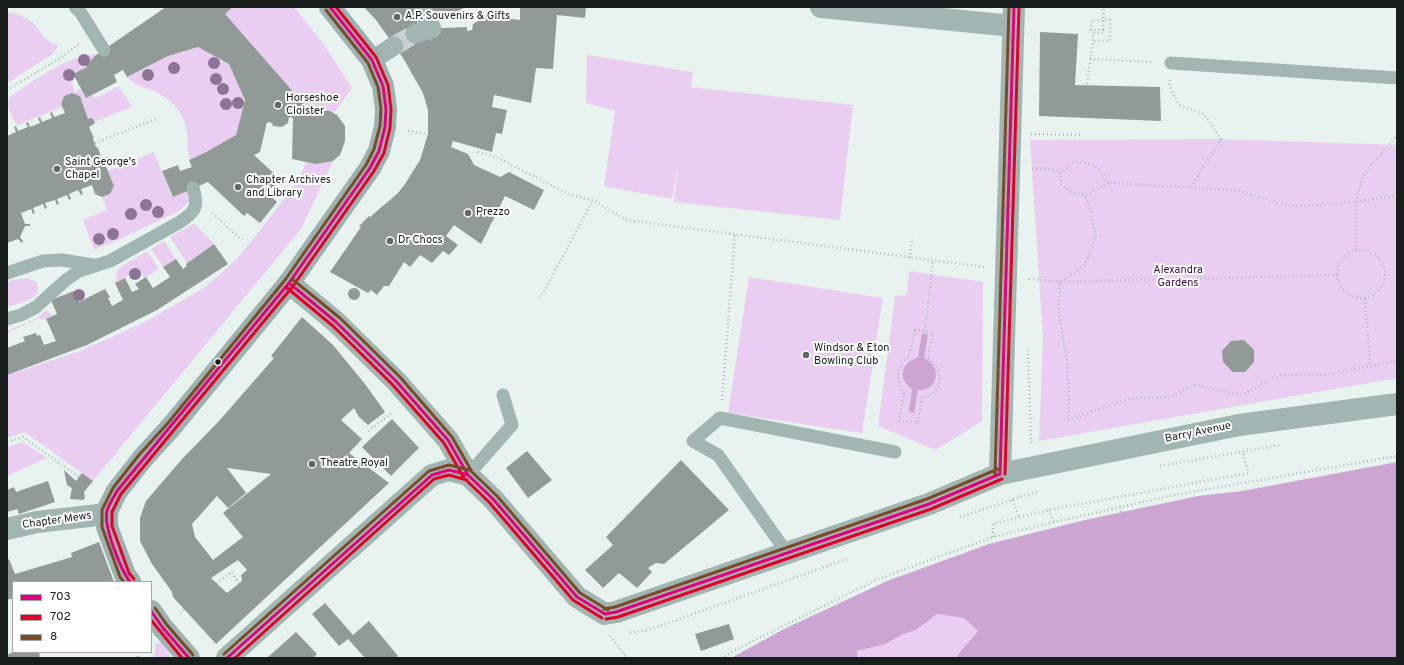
<!DOCTYPE html>
<html>
<head>
<meta charset="utf-8">
<style>
	body { margin:0 }
	#map { position:relative; width:1404px; height:665px; overflow:hidden; background:#e8f3f0; font-family:Overpass,sans-serif }
	canvas { display:block }
	.frame { position:absolute; inset:0; border:8px solid #161d1b; pointer-events:none }
	.legend { position:absolute; left:12px; top:581px; width:140px; height:72px; box-sizing:border-box; background:#fff; border:1px solid #a2a5a4; margin:0; padding:5px 7px; list-style:none; font-size:12px; color:#161d1b }
	.legend li { display:flex; align-items:center; gap:8px; height:20px }
	.legend b { width:20px; border:1px solid #a2a5a4 }
</style>
</head>
<body>
<div id="map">
<canvas width="1404" height="665"></canvas>
<div class="frame"></div>
<ul class="legend">
<li><b style="height:5px;background:#e5007d"></b>703</li>
<li><b style="height:5px;background:#e4002b"></b>702</li>
<li><b style="height:5px;background:#7a4b2a"></b>8</li>
</ul>
</div>
<script>
const ctx = document.querySelector('canvas').getContext('2d');
ctx.lineJoin = 'round';
function paint(path, color) { ctx.fillStyle = color; ctx.fill(path, 'evenodd'); }
function stroke(path, color, width, dash) { ctx.strokeStyle = color; ctx.lineWidth = width; ctx.lineCap = dash ? 'butt' : 'round'; ctx.setLineDash(dash || []); ctx.stroke(path); }
function label(font, color, halo, rows, align = 'center') {
  ctx.font = font + ' Overpass,sans-serif'; ctx.lineWidth = 4; ctx.setLineDash([]); ctx.textBaseline = 'middle'; ctx.strokeStyle = halo; ctx.fillStyle = color; for (const [text, x, y, turn = 0] of rows) {
    ctx.save(); ctx.translate(x, y); ctx.rotate((+turn || 0) * Math.PI / 180); ctx.textAlign = isNaN(turn) ? turn : align; if (halo) ctx.strokeText(text, 0, 0); ctx.fillText(text, 0, 0); ctx.restore();
  }
}
const green = new Path2D(`
	M225,7H294L325,46L352,88L334,113C326,108 318,110 310,111L225,14Z
	M9,12C16,14 23,15 29,20C42,29 41,40 59,46L51,55L7,83V13Z
	M198,47L229,64L245,100L236,135L206,152L190,159C187,150 188,141 187,132C184,114 173,100 156,92C146,87 135,87 127,77L168,56Z
	M95,54L96,55L86,65L87,67L73,74L75,78L72,83L75,92L80,89L86,98L92,95L96,98L119,86L132,107L94,122L91,118L88,119L80,96L72,93L64,96L61,104L62,107L18,125L16,124C12,116 4,104 11,96C36,80 64,57 95,54Z
	M587,55L693,72L691,87L853,105L840,220L674,202L678,165L672,199L604,186L615,111L586,103Z
	M1221,139L1397,145V378L1039,441L1043,338L1030,140Z
	M154,152L172,197L188,190L189,202L179,211L118,240L94,250L83,220L107,210L102,197L110,194L114,186L107,171Z
	M333,161L301,229L93,481L25,432L7,438V375L80,351L145,322L204,288L236,260L258,233L299,179L306,162L316,164Z
	M193,224L196,225L214,244L187,263L170,237Z
	M164,241L176,259L163,267L151,249Z
	M147,251L159,269L144,278L139,270L115,283L118,269Z
	M909,271L983,282L982,421L936,450L878,426L895,296L907,295Z
	M749,277L883,298L862,433L728,413Z
	M27,278L37,282C37,284 39,289 38,292C36,299 14,306 7,306V283L13,280Z
	M46,310L53,315L46,319H38L7,333V331L38,318Z
	M23,442L47,458L7,476V447Z
	M937,614L964,618L978,631L955,658H858L857,651L886,644L901,635L916,630Z
	M163,642L169,653L170,658H154L156,644Z`);
const water = new Path2D(`
	M922,333L928,334L924,358C942,367 939,391 918,390L914,413L909,412L912,389C897,378 901,363 918,357Z
	M1397,462V658H955L978,631L964,618L937,614L916,630L901,635L886,644L857,651L858,658H731L784,629L887,581L989,544L1085,520L1198,496L1242,491Z`);
const building = new Path2D(`
	M166,7H232L225,14L310,111L323,110L330,111L337,115L345,126V141L340,155L333,161L316,164L292,159L293,118L289,117L288,123L282,127L273,126L272,123L267,122L260,152L254,155L281,180L267,192L277,202L260,223L247,213L244,216L208,182L173,197L162,171L178,165L180,171L192,167L189,160L206,152L236,135L245,100L229,64L198,47L168,56L127,77L123,70L114,75L117,82L86,98L73,74L87,67L86,65L96,55Z
	M364,7H420L418,21H417L419,29L467,27V31L472,30L473,24L486,16L520,20V7H586L585,18L557,15L553,69L536,68L531,103L494,95L492,107L507,110L502,134L496,133L492,152L453,141L451,147L468,154L474,165L500,177L509,172L544,190L534,210L505,196L481,244L454,225L446,236L458,245L449,255L443,251L432,263L420,255L410,267L404,262L389,286H384L377,295L371,290L368,293L330,272L361,227L359,226L369,216L370,217L398,193L405,184L420,160L428,134V110L423,93L403,58L376,20Z
	M433,7H466L435,22L429,9Z
	M1040,32L1078,34L1075,85L1160,87L1161,121L1039,116Z
	M72,93L80,96L88,119L91,118L93,119L95,123L89,127L93,136H94L93,139L96,147L99,148H98L101,157H107L109,160L108,162L105,164L114,186L110,194L102,197L95,194L92,185L81,189L83,194L81,195L78,190L69,194L71,199L69,200L67,195L57,199L59,204L57,205L55,200L45,203L47,208L45,209L43,204L33,208L35,213L33,214L31,209L21,213L25,224H30V226H25L20,237L23,241L22,243L18,239L7,243V136L16,132L14,127L16,126L18,131L28,127L26,123L28,122L30,127L40,123L38,118L40,117L42,122L52,118L50,113L52,112L54,117L65,113L61,104L64,96Z
	M214,244L228,264L157,310L87,345L7,375V348L25,341L23,337L36,333L37,336L40,335L44,345L56,341L46,319L57,314L51,300L74,291L79,302L105,289L110,297L108,298L112,306L123,300L115,283L125,278L132,292L139,289L135,284L146,277L153,288L170,277L163,267L176,259L183,269L187,266L186,264Z
	M348 294a6 6 0 1 1 12 0a6 6 0 1 1-12 0Z
	M302,317L333,345L365,384L385,412L368,425L359,417L354,408L341,420L362,439L349,453L389,483L216,644L173,597L172,592L152,564L140,541V518L146,501L182,459L219,421L274,358L271,356ZM227,468L271,474L223,513L243,537L213,560L195,537L192,524L217,496L228,508L246,493ZM238,560L247,570L241,575L242,581L227,593L211,578Z
	M1244,340L1254,350V362L1245,372H1233L1223,362L1222,351L1231,341Z
	M392,419L419,448L391,476L362,447Z
	M527,451L552,480L528,498L506,468Z
	M681,460L729,510L664,564L656,563L648,568L652,572L637,588L619,573L603,588L585,570L613,545L606,537Z
	M64,470L76,481L82,473L93,481L84,492L85,498L83,500L70,499L72,488L67,485Z
	M48,481L55,502L19,514L17,509L7,512V490L14,487L16,492Z
	M99,542L114,582H13V598L7,600V560L9,559L15,574L72,557L71,553Z
	M325,603L353,635L369,621L398,656L396,658H365L348,639L339,646L312,614Z
	M729,624L734,639L701,651L695,634Z
	M296,632L317,654L313,658H267Z
	M13,652H39L40,658H7V655Z`);
const pedestrianTunnel = new Path2D(`
	M394,46L415,34`);
const path = new Path2D(`
	M1090,59L1154,62
	M1170,80L1169,85L1179,105L1204,114L1221,139L1191,187
	M1087,84L1093,41V33H1103V30H1091L1092,20H1110V41H1093
	M7,90L59,59L79,44
	M408,131L428,134
	M1031,134L1081,135
	M95,143L158,118
	M478,152L496,157L571,195L593,200L626,220L985,267
	M1032,169H1051L1060,173L1061,184L1073,193L1085,195
	M1060,173L1074,162C1095,163 1097,165 1109,183
	M1397,195L1356,202L1306,206L1285,205L1237,190L1109,183L1085,195L1092,214L1096,238L1084,266L1060,282L1058,307L1067,362L1069,399V420L1131,398L1169,397L1195,385L1242,395L1279,375L1330,374L1397,361
	M212,213L242,240
	M1337 274a24 24 0 1 1 48 0a24 24 0 1 1-48 0Z
	M1356,250V202L1363,176L1397,135
	M910,258L912,238
	M1029,279L1060,282L1336,275
	M539,298L545,290L593,200
	M1365,299L1370,365
	M915,329L933,333L928,358C944,373 945,392 922,398L918,423L899,420L904,395L898,380V372L902,363L909,356Z
	M925,331L933,261
	M1028,350L1031,442L1033,444
	M722,400L735,234
	M368,431L393,412
	M7,442L23,437L79,477
	M1160,466L1279,445
	M1012,500L1019,517
	M1120,507L1125,529
	M1048,510L1054,522
	M960,517L1039,491
	M993,537V524L1048,510L1248,473L1243,451
	M216,583L232,572L239,584
	M180,613L185,609
	M630,633L651,629L847,559
	M610,636L627,658
	M137,652L138,658
	M721,658L737,649L878,579L993,537L1054,522L1174,495L1397,456`);
const service = new Path2D(`
	M75,7L81,13L104,50
	M1171,63L1397,78
	M7,273L43,261L62,260L94,265
	M7,319L21,315L36,307L66,280L79,271L110,261L180,222C195,212 199,207 193,188
	M468,475L512,425L503,395
	M787,553L718,455L693,441L720,418L895,452`);
const pedestrian = new Path2D(`
	M415,34L432,29L423,11
	M372,60L394,46`);
const minor = new Path2D(`
	M821,7L1013,26
	M289,283L336,322L396,381L448,440L468,475
	M1000,474L1239,425L1397,404
	M7,529L37,522L107,514`);
const tertiary = new Path2D(`
	M227,658L432,475L449,470L468,475L493,499L577,597L605,614L616,612L929,504L1000,474L1014,7`);
const secondary = new Path2D(`
	M130,582L125,575L107,527V511L117,491L143,458L172,426L289,283L370,168L379,151L385,127L386,109L383,86L372,60L330,7
	M151,611L163,628L189,658`);
const pathBridge = new Path2D(`
	M1103,30L1104,7`);
const bus1 = new Path2D(`
	M289,283L336,322L396,381L448,440L468,475L493,499L577,597L605,614
	M1000,474L1014,7
	M130,582C121,570 103,526 107,511C109,504 114,497 117,491L289,283L370,168L379,151L385,127L386,109L383,86L372,60L330,7
	M151,611L163,628L189,658
	M605,614L616,612L929,504L1000,474
	M227,658L432,475L449,470L468,475`);
const bus2 = new Path2D(`
	M286,287L333,326L392,384L444,443L464,478L489,502L573,600L602,618
	M1005,474L1019,7
	M134,579L129,573L112,526V512L121,494L293,286L374,171L384,153L390,128L391,109L388,85L376,57L336,7
	M606,619L618,617L931,509L1002,479
	M151,620L182,658
	M235,658L434,479L449,475L467,480`);
const bus3 = new Path2D(`
	M292,279L340,318L400,377L452,437L472,472L497,496L580,593L608,610
	M995,474L1009,7
	M124,582L120,577L102,527V510L113,488L139,455L168,423L285,280L366,165L374,149L380,126L381,109L378,87L368,63L326,10
	M155,608L167,625L193,655
	M604,609L615,607L927,499L998,469
	M224,654L429,471L449,465L469,470`);
const trees = [
	[84,60],
	[214,63],
	[174,68],
	[69,75],
	[148,75],
	[216,79],
	[223,89],
	[238,103],
	[226,104],
	[146,205],
	[158,212],
	[131,214],
	[113,234],
	[99,239],
	[135,274],
	[79,295]
];
const markers = [
	[397,17,4,"#606866"],
	[278,105,4,"#606866"],
	[57,169,4,"#606866"],
	[238,187,4,"#606866"],
	[468,213,4,"#606866"],
	[390,241,4,"#606866"],
	[806,355,4,"#606866"],
	[218,362,3.5,"#161d1b"],
	[312,464,4,"#606866"]
];
const poiNames = [
	["A.P. Souvenirs & Gifts",405,17],
	["Horseshoe",286,99],
	["Cloister",286,112],
	["Saint George's",65,163],
	["Chapel",65,176],
	["Chapter Archives",246,181],
	["and Library",246,194],
	["Prezzo",476,213],
	["Dr Chocs",398,241],
	["Windsor & Eton",814,349],
	["Bowling Club",814,362],
	["Theatre Royal",320,464]
];
const parkNames = [
	["Alexandra",1178,271],
	["Gardens",1178,284]
];
const streetNames = [
	["Barry Avenue",1198,433,-12],
	["Chapter Mews",57,521,-8]
];
paint(green, '#eacef1');
paint(water, '#cca5d3');
paint(building, '#929a97');
stroke(pedestrianTunnel, '#c8d3d0', 19, [19, 10]);
stroke(path, '#abb9b6', 2.5, [1, 3]);
stroke(service, '#a1b6b0', 13);
stroke(pedestrian, '#a1b6b0', 19);
stroke(minor, '#a1b6b0', 22);
stroke(tertiary, '#a1b6b0', 22);
stroke(secondary, '#9cb2af', 22);
stroke(pathBridge, '#abb9b6', 2.5, [1, 3]);
stroke(bus1, '#e5007d', 3);
stroke(bus2, '#e4002b', 3);
stroke(bus3, '#7a4b2a', 3);
ctx.fillStyle = '#8d7394';
for (const [x, y] of trees) { ctx.beginPath(); ctx.arc(x, y, 6, 0, 2 * Math.PI); ctx.fill(); }
for (const [x, y, r, color] of markers) { const dot = new Path2D(); dot.arc(x, y, r, 0, 2 * Math.PI); ctx.fillStyle = color; ctx.fill(dot); stroke(dot, '#fff', 1.5); }
label('11px', '#161d1b', '#fff', poiNames, 'left');
label('11px', '#430a49', '#fff', parkNames);
label('11px', '#161d1b', '#fff', streetNames);
</script>
</body>
</html>
